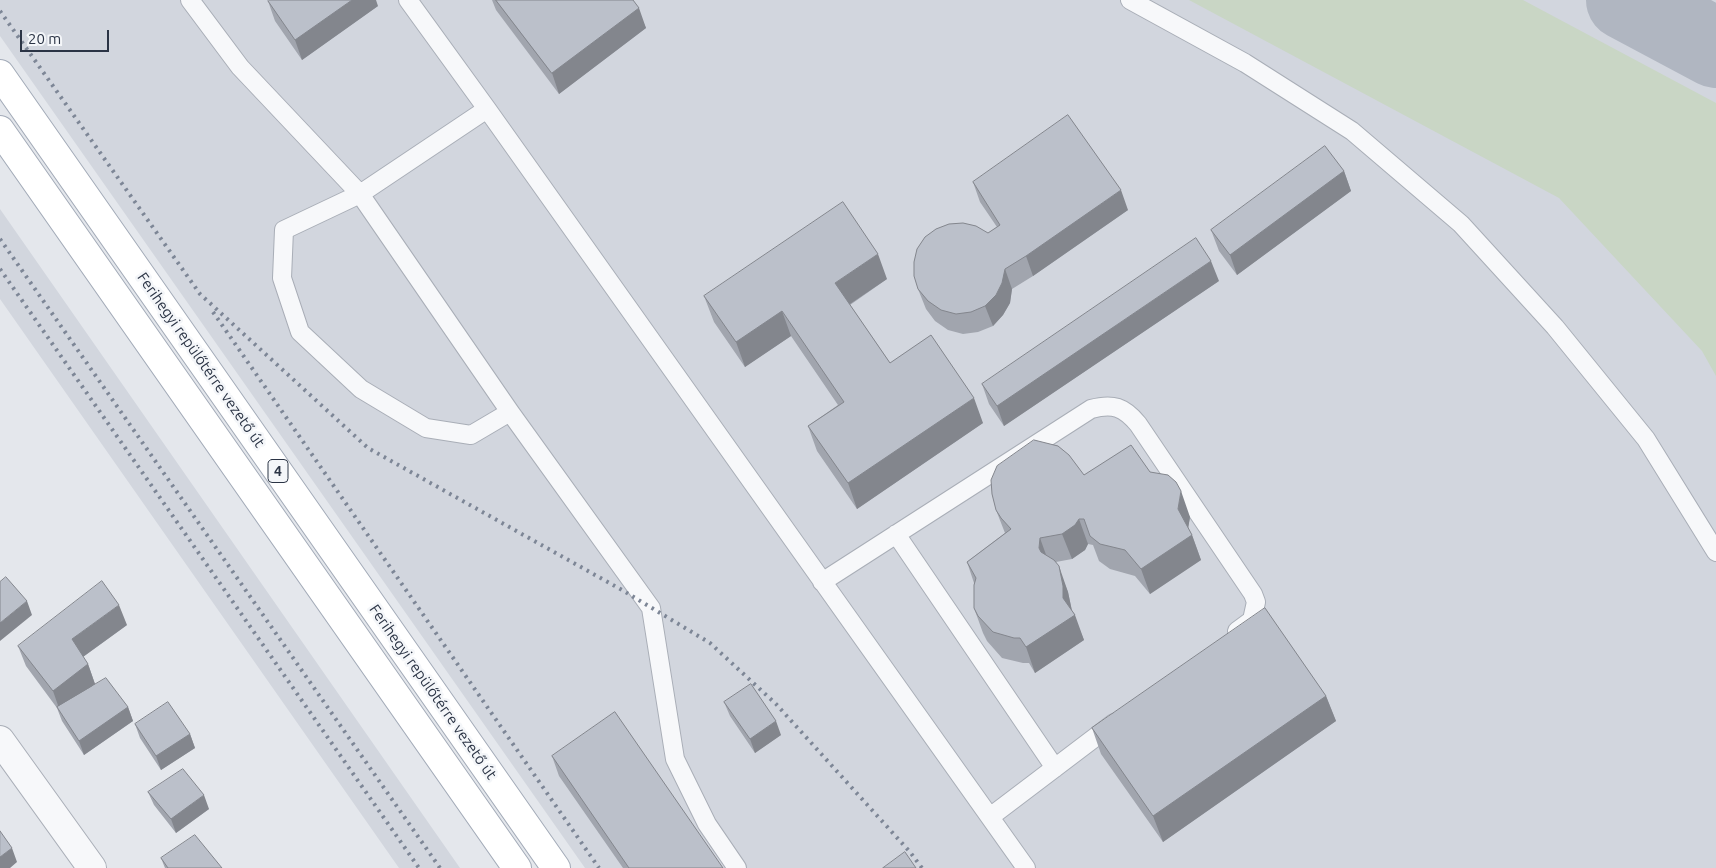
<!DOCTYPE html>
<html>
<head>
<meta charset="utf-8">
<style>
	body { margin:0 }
	#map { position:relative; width:1716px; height:868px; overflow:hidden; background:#e4e7ec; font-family:Ubuntu,sans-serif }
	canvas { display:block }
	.scale { position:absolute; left:20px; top:30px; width:89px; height:22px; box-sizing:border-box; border:2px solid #2b3445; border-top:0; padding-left:6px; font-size:15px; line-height:18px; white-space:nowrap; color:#2b3445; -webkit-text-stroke:4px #f4f6f9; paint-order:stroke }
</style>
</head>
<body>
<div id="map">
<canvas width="1716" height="868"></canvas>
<div class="scale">20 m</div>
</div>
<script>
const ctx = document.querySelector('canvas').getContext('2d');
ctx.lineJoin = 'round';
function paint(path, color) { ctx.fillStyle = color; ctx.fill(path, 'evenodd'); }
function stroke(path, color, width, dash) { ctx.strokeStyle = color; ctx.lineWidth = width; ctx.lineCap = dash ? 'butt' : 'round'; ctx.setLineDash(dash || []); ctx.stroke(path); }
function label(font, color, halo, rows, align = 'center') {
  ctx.font = font + ' Ubuntu,sans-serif'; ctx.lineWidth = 5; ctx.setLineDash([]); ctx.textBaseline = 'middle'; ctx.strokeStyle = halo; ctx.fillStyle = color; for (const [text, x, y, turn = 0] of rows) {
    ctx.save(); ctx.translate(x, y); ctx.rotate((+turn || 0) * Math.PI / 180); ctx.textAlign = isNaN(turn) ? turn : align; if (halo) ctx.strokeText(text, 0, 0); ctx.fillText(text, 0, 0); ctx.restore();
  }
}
const built = new Path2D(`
	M0,0H1716V868H585L0,36Z
	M0,209L460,868H399L0,299Z`);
const green = new Path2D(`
	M1189,0H1523L1716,103V376L1702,351L1559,198Z`);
const taxiway = new Path2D(`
	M1626,0L1716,48`);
const lane = new Path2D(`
	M190,0L240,67L360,194L510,412L651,608L675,759L707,824L737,868
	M408,0L487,109L1026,868
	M1130,0L1245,63L1352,131L1461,224L1555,327L1646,439L1716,552
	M487,109L360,194L284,230L282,278L300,332L361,389L426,428L471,435L510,412
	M896,534L1055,768
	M822,582L1091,409C1113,403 1124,407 1138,424L1253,594L1256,602L1252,620L1237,631
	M990,817L1114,723`);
const street = new Path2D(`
	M0,740L92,868`);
const primary = new Path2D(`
	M0,74L556,868
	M0,130L517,868`);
const rail = new Path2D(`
	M0,11L200,294L368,448L622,590L710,643L776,704L910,852L922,868
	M0,239L440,868
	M0,269L419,868
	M213,312L599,868`);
const wall = new Path2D(`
	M492,0H633L646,28L559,94L496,10Z
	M268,1L378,6L302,60L275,21Z
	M1344,171L1351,191L1237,275L1219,251L1211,230Z
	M973,182L1128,210L1033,276L1012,289L1010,303L1003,315L993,326L978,332L963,334L948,330L935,321L926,309L918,289L988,233L997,227L980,202Z
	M887,279L850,305L890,363L983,423L857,509L817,451L808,426L838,405L791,336L745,367L714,322L704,296Z
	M1219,281L1004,426L989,404L982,384Z
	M1150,472L1190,517L1188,528L1192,535L1201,560L1150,594L1135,576L1110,569L1099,561L1093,545L1088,544L1085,550L1072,559L1056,562L1068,592L1072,611L1084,640L1035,673L1029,663H1023L1002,658L987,641L983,633L974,608V583L967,562L1005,533L996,510L1084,475Z
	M127,625L83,657L88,664L95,684L92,686L128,707L133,721L84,755L62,721L57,708L26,666L18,646Z
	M1326,696L1336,721L1163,842L1101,754L1092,728Z
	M724,702L781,735L755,753L730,716Z
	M135,724L190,734L195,748L161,770L140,738Z
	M552,756L723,868H623L559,776Z
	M148,792L209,809L176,833L154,805Z
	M161,858L222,868H165Z`);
const shadedWall = new Path2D(`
	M352,0H376L378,6L302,60L295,40Z
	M639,8L646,28L559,94L552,73Z
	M1344,171L1351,191L1237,275L1230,255Z
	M1121,190L1128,210L1033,276L1026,256Z
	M878,254L887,279L844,308L835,283Z
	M1211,261L1219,281L1004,426L997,406Z
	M1005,269L1012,289L1010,303L1003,315L993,326L985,306Z
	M782,311L791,336L745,367L736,342Z
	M974,398L983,423L857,509L848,483Z
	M1181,491L1190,517L1187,535L1178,509Z
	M1079,519L1088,544L1085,550L1072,559L1062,534Z
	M1192,535L1201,560L1150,594L1141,569Z
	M1040,538L1049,563L1048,573L1039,548Z
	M1059,566L1068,592L1072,611L1075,615L1084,640L1035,673L1026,647L1063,598Z
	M27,601L32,615L0,641V623Z
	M119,605L127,625L80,659L72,639Z
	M88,664L95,684L60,711L53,691Z
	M1326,696L1336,721L1163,842L1153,816Z
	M128,707L133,721L84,755L79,741Z
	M776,721L781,735L755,753L750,739Z
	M190,734L195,748L161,770L156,756Z
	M204,795L209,809L176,833L171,819Z
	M12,848L17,862L10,868H0V857Z`);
const building = new Path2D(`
	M269,0H352L295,40L268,1Z
	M496,0H633L639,8L552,73Z
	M1068,115L1121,190L1026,256L1005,269L1002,283L996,295L985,306L971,312L956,314L941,310L928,301L918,289L914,276V262L917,249L925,237L936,229L949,224L963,223L976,226L988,233L1000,225L973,182Z
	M1325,146L1344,171L1230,255L1211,230Z
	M843,202L878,254L835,283L890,363L931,335L974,398L848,483L808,426L844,402L782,311L736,342L704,296Z
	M1196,238L1211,261L997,406L982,384Z
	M1034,440L1058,446L1069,455L1084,475L1131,445L1150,472L1168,475L1176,482L1181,491L1178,509L1192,535L1141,569L1125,550L1100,544L1090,536L1084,519H1079L1075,525L1062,534L1040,538L1039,548L1041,552L1054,560L1059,566L1063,586V598L1075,615L1026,647L1020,638H1014L993,632L978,616L974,608V585L976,578L967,562L1011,529L1001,518L996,510L992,494L991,480L997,466Z
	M6,577L27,601L0,623V582Z
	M102,581L119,605L72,639L88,664L53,691L18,646Z
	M1265,608L1326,696L1153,816L1092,728Z
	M106,678L128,707L79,741L57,707Z
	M751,684L776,721L750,739L724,702Z
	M168,702L190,734L156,756L135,724Z
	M615,712L723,868H629L552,756Z
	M183,769L204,795L171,819L148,792Z
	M0,831L12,848L0,857Z
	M195,835L222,868H168L161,858Z
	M905,852L916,868H883Z`);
const shields = [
	[278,471,20]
];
const shieldNames = [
	["4",278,471]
];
const streetNames = [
	["Ferihegyi repülőtérre vezető út",201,360,55],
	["Ferihegyi repülőtérre vezető út",433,692,55]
];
paint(built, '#d2d6de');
paint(green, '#c9d6c5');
stroke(taxiway, '#b0b6c1', 80);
stroke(lane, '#a9aeb7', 20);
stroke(street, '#a9aeb7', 30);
stroke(primary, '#a3abb8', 30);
stroke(lane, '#f7f8fa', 18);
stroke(street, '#f7f8fa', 28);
stroke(primary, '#fff', 28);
stroke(rail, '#7d8696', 4, [2.5, 5]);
paint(wall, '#a1a5ae');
paint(shadedWall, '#83868d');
paint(building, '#bbc0ca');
stroke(building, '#83868d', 1);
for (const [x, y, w] of shields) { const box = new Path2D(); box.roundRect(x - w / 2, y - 11.5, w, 23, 4); ctx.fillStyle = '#f4f6f9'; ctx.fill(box); stroke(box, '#2b3445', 1); }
label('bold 14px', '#2b3445', null, shieldNames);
label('15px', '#2b3445', '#f4f6f9', streetNames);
</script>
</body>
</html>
